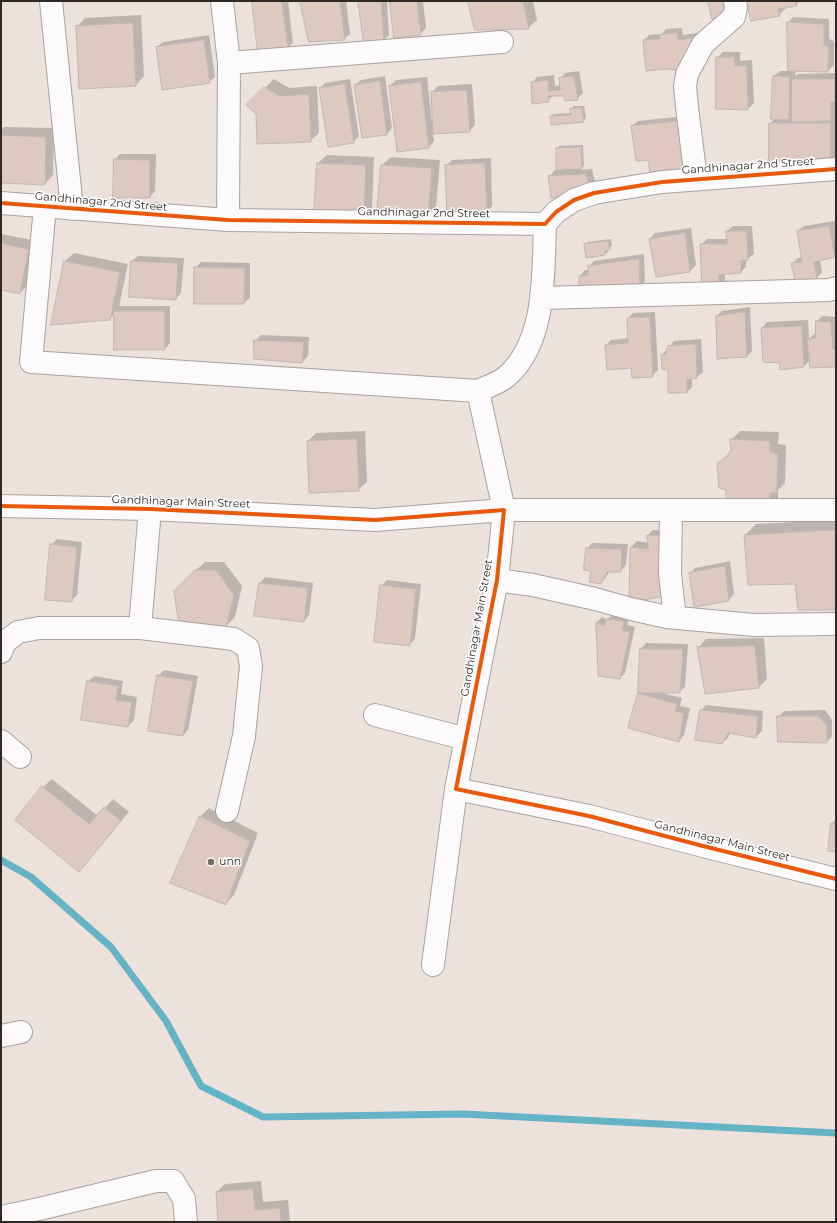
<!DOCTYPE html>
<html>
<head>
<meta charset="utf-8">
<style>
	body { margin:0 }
	#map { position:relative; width:837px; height:1223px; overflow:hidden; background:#ede1dc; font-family:Montserrat,sans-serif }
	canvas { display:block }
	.frame { position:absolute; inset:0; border:2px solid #302825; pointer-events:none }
</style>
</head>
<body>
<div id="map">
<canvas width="837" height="1223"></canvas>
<div class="frame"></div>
</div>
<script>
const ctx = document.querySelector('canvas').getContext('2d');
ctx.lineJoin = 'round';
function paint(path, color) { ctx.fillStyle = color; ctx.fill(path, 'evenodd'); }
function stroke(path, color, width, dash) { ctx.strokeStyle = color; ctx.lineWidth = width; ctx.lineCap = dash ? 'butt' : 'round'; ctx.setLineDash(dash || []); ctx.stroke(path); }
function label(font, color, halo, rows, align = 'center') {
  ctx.font = font + ' Montserrat,sans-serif'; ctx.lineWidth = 3; ctx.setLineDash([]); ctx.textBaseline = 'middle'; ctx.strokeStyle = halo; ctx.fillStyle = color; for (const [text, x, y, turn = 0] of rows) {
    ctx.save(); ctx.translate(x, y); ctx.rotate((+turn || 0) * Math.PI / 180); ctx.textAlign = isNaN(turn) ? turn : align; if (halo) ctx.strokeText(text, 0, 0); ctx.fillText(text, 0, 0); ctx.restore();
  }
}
const shadow = new Path2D(`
	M253,1H288L293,43L287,48Z
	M302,1H346L350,34L344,39Z
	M359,1H387L389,35L384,40Z
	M391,1H423L426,28L420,34Z
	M469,1H533L537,20L528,28Z
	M748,1H800L796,5L788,6L779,15Z
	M141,15L144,76L136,85L77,27L85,18Z
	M793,17L829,19V39L834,41V65L828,71L796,70L795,76L798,74L836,73V160L830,166L770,124L775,118L774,76L780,71H789L788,23Z
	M682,28L683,35L697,33V55L644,40L649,35L662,34L666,29Z
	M209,35L215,77L209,82L157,47L163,42Z
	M723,52H740V61L752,60L754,103L748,109L717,108V58Z
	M579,71L583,93L577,99L565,95H554L548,101L532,83L537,77L554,75L555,86L561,85L560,79L565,73Z
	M385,76L392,128L387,134L355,85L361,80Z
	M427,77L432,123H434L432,92L438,86L472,84L475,125L469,131L433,133L434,141L429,147L390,86L396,80Z
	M274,79L289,88L317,86L319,133L310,141L257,113L248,105Z
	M350,79L359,136L353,142L320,88L325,83Z
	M574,106H584L586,118L583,121L551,117L553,114L572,113L571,109Z
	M685,116L649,159L632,126L638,121Z
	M4,127L54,128L53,175L45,184L1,182V130Z
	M583,145L584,166L580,170L592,169L595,181L589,187L570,191L564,197L550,176L555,170H557V149L559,146Z
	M120,154H156L155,191L150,197L115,160Z
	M327,155L374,157L372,210L363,218L318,163Z
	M391,157L440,160L436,208L427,217L378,213L382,165Z
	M491,158L492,206L487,212L446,166L452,160Z
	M835,221L836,254L820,259L822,272L817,278L792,264L798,258L803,257L798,231L804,226Z
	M733,226H752L754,254L746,260V267L741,272L725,273V283L703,288L701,245L707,239H728L727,231Z
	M691,228L696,265L690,271L657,276L650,239L655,233Z
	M1,234L37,241L29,284L20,293L1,289Z
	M611,239L612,246L607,249L608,252L605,254L585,245L588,242Z
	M74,253L128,264L119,306H170V343L165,349L115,314L109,319L65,261Z
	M644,254L645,282L639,288L580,276L585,270H589V267L594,261Z
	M138,256L184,258L181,293L176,299L132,261Z
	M201,262L250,263V298L244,303L195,268Z
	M750,307L752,351L747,356L717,316L722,311Z
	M655,312L658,370L652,376L632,367L606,345L611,340L629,338L628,318L633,313Z
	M822,316L836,317V366L810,360L804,366L781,369L780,362L764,361L762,328L767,322L808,320L809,339L814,334L816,333L817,321Z
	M261,335L309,337L308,356L302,362L255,358V341Z
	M701,339L703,372L697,377L692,378V387L687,392L669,369L662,355L674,341Z
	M365,431L367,482L358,490L308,441L316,433Z
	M740,431L779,432L778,444L786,445L785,483L778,490V498L770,506L727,489L718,463L732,451L731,440Z
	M836,520V609L796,583L745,535L756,524Z
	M653,530L671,531L630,602L631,547L637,541L648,543V535Z
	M57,539L82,542L77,595L71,601L51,545Z
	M593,543L628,544L626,565L620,571H610L606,577L601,583L592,570L587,548Z
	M730,561L734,594L729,600L690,573L695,568Z
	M205,562H224L242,586L235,617L226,626L183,582Z
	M265,577L313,583L309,615L304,621L260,583Z
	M387,580L421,584L415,639L410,644L381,586Z
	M613,614L629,616L627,625L635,627L625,673L620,678L599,675L597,622L602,617L607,620Z
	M764,638L767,679L759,687L705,693L698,648L706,639Z
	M646,643L688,644L685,687L679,692L662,693L682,698L680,706L690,708L684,735L679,741L639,693L641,649Z
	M164,670L198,676L188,730L183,735L158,676Z
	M94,676L123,681L121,694L137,697L134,720L128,726L88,682Z
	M706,705L763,711L762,731L756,737L730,733L728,738L722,743L701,710Z
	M825,710L832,720V736L827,742L778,717L784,711Z
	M52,779L98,816L113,799L129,812L78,871L43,787Z
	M209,808L258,833L234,895L225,904L172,882L201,816Z
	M836,819V851L832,823Z
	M261,1181L263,1202L288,1200L290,1222H219L217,1192L225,1184Z`);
const stream = new Path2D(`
	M1,860L31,877L111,947L166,1021L201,1086L263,1117L463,1114L836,1133`);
const building = new Path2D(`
	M252,1H282L288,49L258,53Z
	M300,1H340L345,40L309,42Z
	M358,1H381L384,41L364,43Z
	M390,1H417L421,35L394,38Z
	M468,1H523L529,29L475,30Z
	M708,1H729L732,15L712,19Z
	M747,1H795L797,6L778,9L780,16L751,21Z
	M787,22L824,24V45L829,47L828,72L788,71Z
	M133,23L136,86L79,89L76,26Z
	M677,33L678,40L692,38V62L681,71L665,69L646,71L643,40L660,39V35Z
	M204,40L210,83L162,90L156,47Z
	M716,57H734L735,66L747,65L748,110L716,109Z
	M574,76L578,100L565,101L564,96H548L549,102L532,104L531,82L548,80L549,91L560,90L559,78Z
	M773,76L790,77L789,120L771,119Z
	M792,79H835V102H831V121L792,122Z
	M380,81L387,135L362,138L354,85Z
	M421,82L429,148L397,152L389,86Z
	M345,84L354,143L328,147L319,88Z
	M264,87L280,96L309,94L311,142L257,144L256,114L246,105Z
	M467,90L470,132L433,134L431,92Z
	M570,108H582L584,122L551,125L550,116L571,115Z
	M680,121L684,169L650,173L648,160L636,161L631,126Z
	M769,123H831L830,167L769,166Z
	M1,135L46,137L45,185L1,183Z
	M581,147L582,169L556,170V148Z
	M114,159L150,160V198H113Z
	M317,163L366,165L364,219L314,217Z
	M485,163L487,213L447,215L445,165Z
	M381,165L432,168L428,218L377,214Z
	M586,174L590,187L568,190L565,198H551L548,176Z
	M829,226L835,257L814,262L817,279L796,283L791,263L802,262L797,231Z
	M726,231H747L748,260L741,261V273L719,275L720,289H702L700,244H727Z
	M685,233L690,272L656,277L649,239Z
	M608,241L610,250L605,251V255L586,258L584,244Z
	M1,243L29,249L20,294L1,290Z
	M639,259L640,289L579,290V276L588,275V266Z
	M64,261L120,272L110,320L51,325Z
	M131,261L178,263L176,300L129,297Z
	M194,267L245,268L244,304H194Z
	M114,311H165V350H114Z
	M745,312L747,357L717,359L716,316Z
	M650,317L653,377L632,378L631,368L607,370L605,345L628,343L627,318Z
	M816,321L831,322L833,349H836V367L810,368L807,339L815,338Z
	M802,326L804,367L780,370L779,363L763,362L761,328Z
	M254,340L304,342L302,363L254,359Z
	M696,344L697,378L687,380V393H668V370L662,369L661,355L666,354L668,346Z
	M357,439L359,491L309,493L307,441Z
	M730,439L770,441V452L778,454L777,493H770V507L726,506V490L719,488L717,463L726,457L731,450Z
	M836,530V610H798L795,584L748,585L744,535Z
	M647,535L666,536L669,595L629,603L630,547L648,549Z
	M50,544L77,547L72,602L45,600Z
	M586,548L622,549L621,572H607L601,584L589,582L591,571L584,570Z
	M725,566L729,601L694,607L689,573Z
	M195,570H216L234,595L226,627L198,629L178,619L174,591Z
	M259,583L308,588L304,622L254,616Z
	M380,585L416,589L410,646L374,642Z
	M606,619L624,621L622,630L630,632L620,679L598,676L596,622L604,626Z
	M755,646L759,688L705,694L697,647Z
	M640,649H683L680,693H638Z
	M157,675L193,681L183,736L148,731Z
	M87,681L118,686L116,700L132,702L128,727L81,720Z
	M638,693L677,704L675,711L684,713L679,742L628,728Z
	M700,710L758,716L756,738L728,733L722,744L695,740Z
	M777,716H819L827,726V743L778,742Z
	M42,786L89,824L104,807L121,821L79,872L15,820Z
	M200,816L250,841L226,905L170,883Z
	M831,823H836V852L828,851Z
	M253,1189L255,1210L280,1208L281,1222H218L216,1192Z`);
const minor = new Path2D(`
	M51,1L72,209
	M222,1L229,63
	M696,179L687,107L685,86L687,74L703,44L734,17L736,7L735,1
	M1,203L228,220L545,224L556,212L574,200L594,193L662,182L836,169
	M45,206L31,362L478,391
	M228,220L229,63L502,42
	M545,224C543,273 547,342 506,377C499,383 486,387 478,391L504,510H836
	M542,298L829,290L836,288
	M1,506L150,509L375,520L504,510L497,580L456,789L589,816L703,846L836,879
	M671,510L670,574L675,618
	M497,580L533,585L595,599L631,609L667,617L754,625L836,624
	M140,628L150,509
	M1,652L5,642L18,632L39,628H140L234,639L248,648L251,666L244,736L227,811
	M375,715L466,739
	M1,741L20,757
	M433,965L456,789
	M1,1036L21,1032
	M1,1217L39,1209L156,1181H173L184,1199L186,1222`);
const cycleway = new Path2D(`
	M1,203L228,220L545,224L556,212L574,200L594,193L662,182L836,169
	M1,506L150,509L375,520L504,510L497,580L456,789L589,816L703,846L836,879`);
const markers = [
	[211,862,4,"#726965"]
];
const streetNames = [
	["Gandhinagar 2nd Street",748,166,-4],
	["Gandhinagar 2nd Street",101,202,5],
	["Gandhinagar 2nd Street",424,213,1],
	["Gandhinagar Main Street",181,502,2],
	["Gandhinagar Main Street",477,628,-80],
	["Gandhinagar Main Street",722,841,14]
];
const poiNames = [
	["unn",219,862]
];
paint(shadow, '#0003');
stroke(stream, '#64b3c7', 7);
paint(building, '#dec8bf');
stroke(building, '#c0b7b3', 1);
stroke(minor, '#a9a19d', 24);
stroke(minor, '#fcfafa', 22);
stroke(cycleway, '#e8590c', 4);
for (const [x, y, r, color] of markers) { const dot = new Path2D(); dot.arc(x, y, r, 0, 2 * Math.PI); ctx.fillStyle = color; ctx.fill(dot); stroke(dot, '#fff', 1.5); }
label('11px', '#302825', '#fff', streetNames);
label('11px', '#302825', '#fff', poiNames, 'left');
</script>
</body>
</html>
